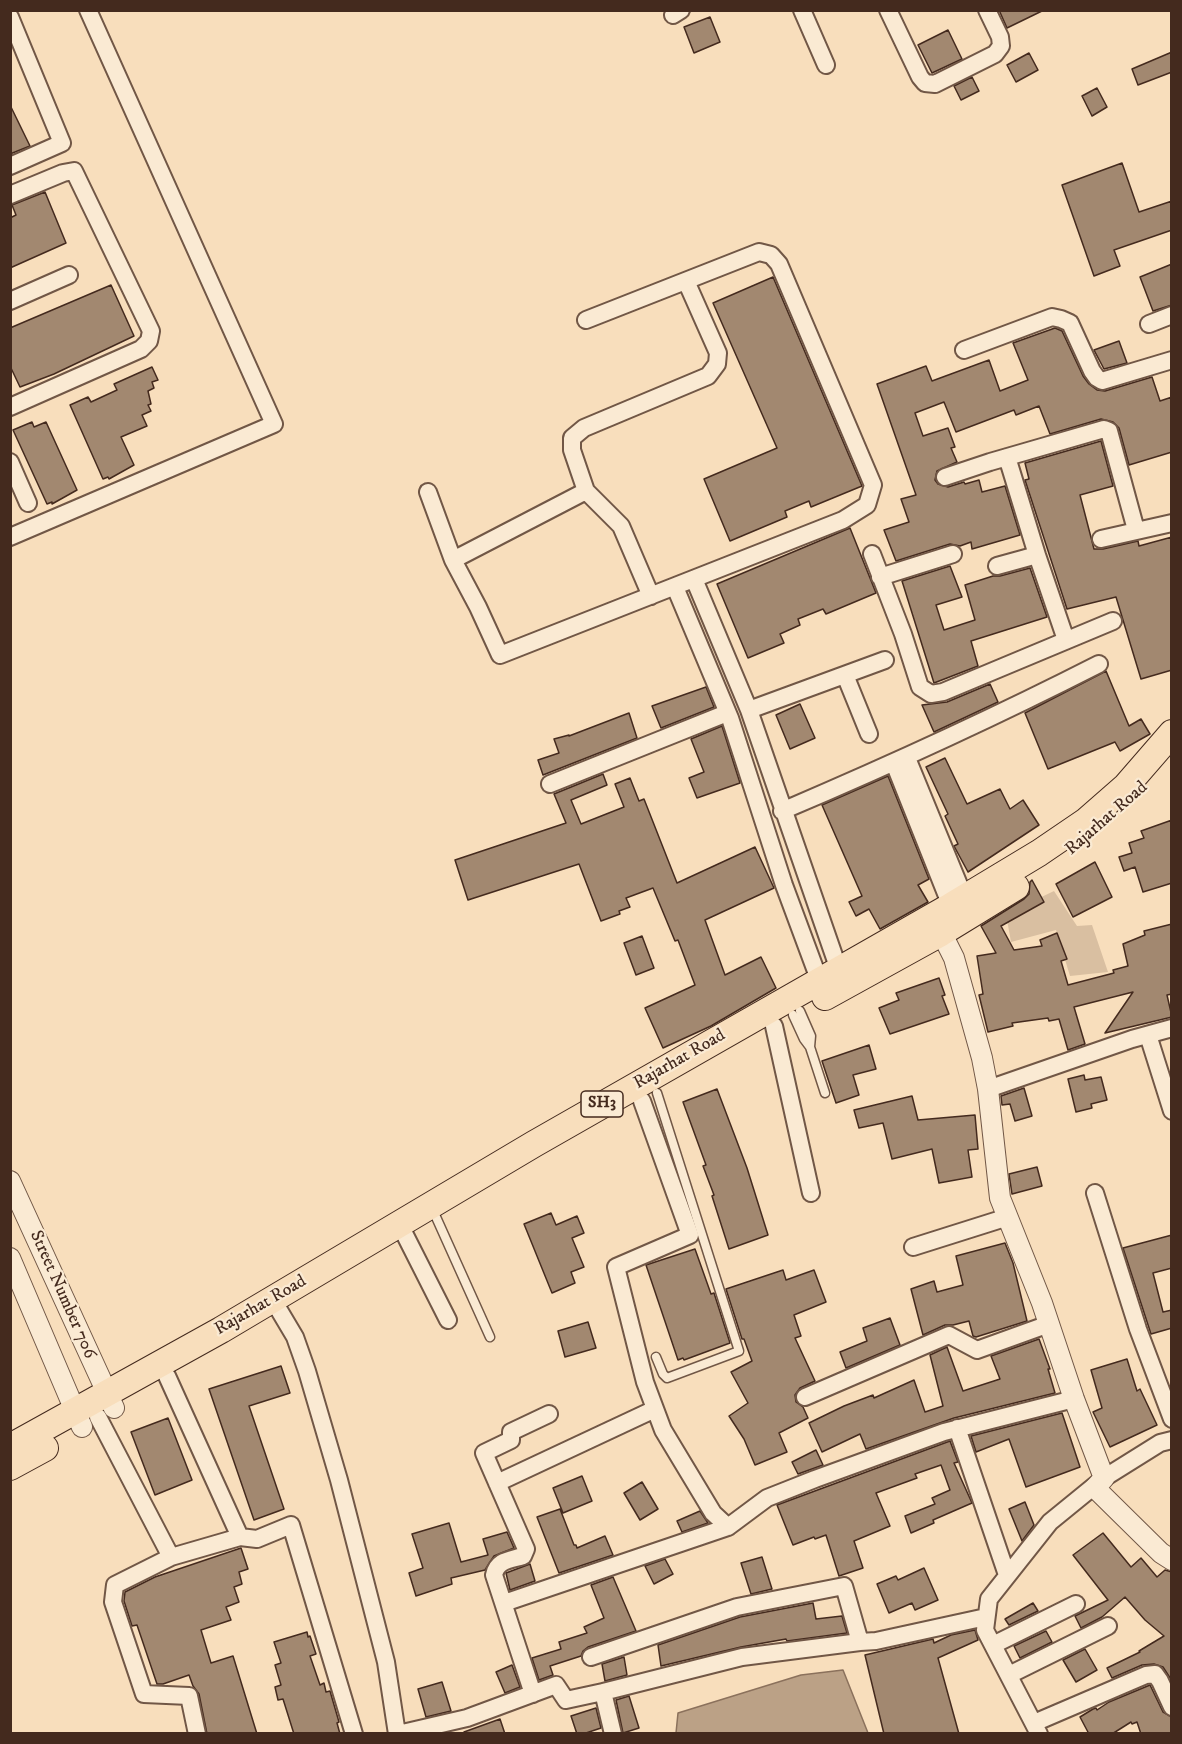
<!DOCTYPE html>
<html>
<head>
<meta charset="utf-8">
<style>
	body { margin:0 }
	#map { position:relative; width:1182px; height:1744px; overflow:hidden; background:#f8debc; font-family:"IM FELL DW Pica",serif }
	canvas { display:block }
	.frame { position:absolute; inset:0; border:12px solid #442a1e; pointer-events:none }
</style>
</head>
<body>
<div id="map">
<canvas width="1182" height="1744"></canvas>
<div class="frame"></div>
</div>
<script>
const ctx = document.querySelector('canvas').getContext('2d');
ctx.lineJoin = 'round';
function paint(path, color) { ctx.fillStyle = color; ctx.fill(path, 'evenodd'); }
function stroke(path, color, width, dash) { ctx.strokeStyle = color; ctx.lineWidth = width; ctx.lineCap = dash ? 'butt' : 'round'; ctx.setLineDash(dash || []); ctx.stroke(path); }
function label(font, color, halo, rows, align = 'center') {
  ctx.font = font + ' "IM FELL DW Pica",serif'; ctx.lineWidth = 4.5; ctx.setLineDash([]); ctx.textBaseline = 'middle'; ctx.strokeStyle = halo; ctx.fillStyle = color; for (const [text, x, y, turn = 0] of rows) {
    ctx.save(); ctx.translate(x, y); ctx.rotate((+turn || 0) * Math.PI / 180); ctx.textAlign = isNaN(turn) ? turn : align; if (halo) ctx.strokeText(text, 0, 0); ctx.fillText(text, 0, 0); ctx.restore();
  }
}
const green = new Path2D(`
	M1054,891L1077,926L1092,925L1108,972L1070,976L1056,930L1011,942L1006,914Z`);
const water = new Path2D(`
	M843,1670L868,1733H676L678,1713L801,1675Z`);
const building = new Path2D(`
	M999,10H1044L1007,28Z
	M710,17L720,42L694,53L684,27Z
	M948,30L962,59L932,73L918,45Z
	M1172,52V72L1138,85L1132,69Z
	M1029,53L1038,70L1016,82L1007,65Z
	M972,77L979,91L961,100L954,86Z
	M1097,88L1107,107L1092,116L1082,96Z
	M10,105L30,146L10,154Z
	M1122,163L1139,212L1172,201V230L1114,250L1120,266L1094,276L1062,185Z
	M45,192L66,243L10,268V218L16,215L12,205Z
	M1172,264V305L1153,311L1140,277Z
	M773,277L862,486L811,507L809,501L785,511L787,517L730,541L704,479L777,448L713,303Z
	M111,285L134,336L54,374L20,387L10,366V328Z
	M1055,328L1062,331L1083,376L1089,384L1097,390L1105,391L1152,377L1160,401L1172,397V452L1129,465L1119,428L1113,422L1101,419L1050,434L1039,406L1016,415L1014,410L956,432L944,402L915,413L923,436L948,428L955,447L951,448L957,462L937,471L935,480L938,484L948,487L964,482L965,484L979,480L982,492L1005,486L1020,535L972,549L971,542L960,546L950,544L896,561L884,530L909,522L901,499L916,495L877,384L926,366L932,381L989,360L1000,391L1028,380L1013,343Z
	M1119,341L1127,363L1104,369L1094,350Z
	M152,367L158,380L152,382L154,388L148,391L151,404L148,405L151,411L142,415L147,426L121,437L134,465L109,479L108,477L103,479L70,405L88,397L91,402L117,390L114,384Z
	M32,422L34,427L46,422L77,490L52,504V502L47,504L13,430Z
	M1101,441L1113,486L1080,495L1094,549H1103L1138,541L1139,546L1172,537V670L1141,679L1116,597L1067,609L1025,480L1029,479L1025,463Z
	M850,528L876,593L826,614L823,609L798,619L800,625L780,634L784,643L748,658L717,584Z
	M950,566L962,597L936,605L944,630L975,620L965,585L993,576H1000L1030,568L1047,617L971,641L978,666L934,683L902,581Z
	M1106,671L1129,726L1141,719L1150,734L1120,751L1115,742L1048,769L1025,713Z
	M990,684L998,702L934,732L922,705L947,702Z
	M706,687L714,707L661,728L652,706Z
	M800,704L815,738L790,749L776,715Z
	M629,713L637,738L543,775L538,760L559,753L554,739L569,735V736Z
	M722,726L740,783L697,798L689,778L704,772L691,739Z
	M945,758L967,804L1000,789L1010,809L1023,800L1039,825L968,872L954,846L958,844L945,816L948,814L926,767Z
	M603,774L607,785L571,800L581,824L624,807L615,784L630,778L639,801L644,799L677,883L755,847L774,888L705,920L725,975L761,957L776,988L711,1026L663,1048L645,1008L695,985L678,940L675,941L653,888L626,898L630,907L619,911L620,914L601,921L579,864L468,900L455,860L566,823L554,794Z
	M888,776L929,879L918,885L928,902L880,929L869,909L856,916L849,902L862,896L822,805Z
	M1172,820V883L1143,892L1135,867L1124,871L1119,857L1132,853L1129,843L1144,838L1141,831Z
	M1095,862L1112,897L1073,917L1056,884Z
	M1032,880L1044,902L1001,926L1014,950L1042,946L1040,940L1057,933L1067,959L1061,961L1068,985L1114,973L1113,970L1128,966L1123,944L1145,935L1144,931L1172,924V994L1167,995L1172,1017L1105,1033L1133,992L1074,1007L1085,1044L1068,1050L1059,1019L1049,1021L1048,1018L1012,1023L1013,1026L988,1032L979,995L983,994L977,956L996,953L981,926L1024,899L1029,894L1030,882Z
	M642,936L654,968L636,975L624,943Z
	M939,978L945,995L942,996L949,1014L890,1034L879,1008L899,1000L896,993Z
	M869,1045L876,1069L853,1075L859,1095L836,1103L822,1061Z
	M1084,1075L1085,1080L1101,1077L1107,1100L1091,1104L1092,1108L1076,1112L1068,1079Z
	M1024,1088L1032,1116L1015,1121L1010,1104L1002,1105L1001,1096Z
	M717,1089L747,1168L768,1235L729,1249L712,1196L714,1195L703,1166L706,1165L683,1102Z
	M912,1096L918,1120L975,1115L978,1149L968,1150L972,1177L939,1183L932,1149L892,1159L883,1123L859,1128L854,1110Z
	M1037,1167L1042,1186L1012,1194L1009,1174Z
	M551,1213L556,1225L577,1216L584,1233L572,1238L584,1267L571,1272L575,1283L552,1293L524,1224Z
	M1172,1235V1268L1153,1273L1163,1312L1172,1310V1328L1151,1334L1123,1248Z
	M1005,1243L1013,1263L1027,1321L976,1337L973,1336L969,1321L953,1325H945L923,1335L911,1289L934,1281L937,1292L963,1285L956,1256Z
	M695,1249L711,1294L714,1293L730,1343L684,1360L683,1358L678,1360L646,1265Z
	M783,1270L786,1280L814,1270L826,1302L794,1315L801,1336L795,1338L815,1381L800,1388L795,1395L796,1402L803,1407L808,1418L779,1433L787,1452L755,1465L744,1439L729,1416L748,1403L731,1372L752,1361L744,1339H742L726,1289Z
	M890,1318L900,1345L846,1368L840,1352L867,1341L863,1328Z
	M588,1322L596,1348L565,1357L558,1331Z
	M1039,1339L1050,1369H1048L1055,1393L954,1418L866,1449L860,1434L822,1452L809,1423L844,1406L873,1395L874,1398L914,1380L925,1412L943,1406L930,1355L947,1347L963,1391L1000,1379L991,1356Z
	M1127,1359L1137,1391L1140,1389L1157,1425L1110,1447L1093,1412L1102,1408L1091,1370Z
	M281,1366L290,1393L249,1406L284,1509L254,1520L209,1389Z
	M1062,1413L1080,1467L1026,1487L1009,1439L976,1452L971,1436Z
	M168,1418L192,1480L155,1495L131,1432Z
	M950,1441L958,1462L954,1463L972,1503L933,1520L934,1523L911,1533L905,1516L935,1504L932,1498L950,1490L941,1465L915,1474L917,1478L876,1493L890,1526L854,1541L863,1568L839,1576L826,1535L815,1539L814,1537L793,1545L777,1505Z
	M816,1450L823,1465L798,1474L792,1462Z
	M582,1476L592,1501L563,1513L553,1488Z
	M642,1482L658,1509L640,1520L624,1493Z
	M1025,1502L1034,1525L1022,1541L1009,1509Z
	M560,1509L574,1545H576L577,1548L605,1536L613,1555L559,1573L537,1517Z
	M700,1511L708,1523L682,1532L677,1521Z
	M449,1523L461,1562L488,1555L483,1539L507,1532L514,1548L494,1556L485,1570L451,1578L452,1584L416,1596L409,1573L423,1568L412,1534Z
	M1103,1533L1131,1567L1141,1558L1157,1577L1165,1570L1172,1572V1681L1163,1667L1154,1664L1142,1665L1112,1678L1107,1668L1140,1652L1139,1651L1164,1636L1145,1620L1125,1597L1102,1617L1081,1628L1075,1616L1108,1600L1073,1555Z
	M241,1548L248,1569L239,1572L242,1584L234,1587L239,1602L226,1607L231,1620L201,1630L211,1663L233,1656L257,1734H207L199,1694L193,1686L189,1675L163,1684H157L137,1625L132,1626L124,1601L125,1592L155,1577Z
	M762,1557L772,1589L751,1594L741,1563Z
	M665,1559L673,1574L654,1584L645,1566Z
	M530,1564L535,1581L510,1590L506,1573Z
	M924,1568L938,1600L915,1610L912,1603L889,1613L877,1584L896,1576L898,1580Z
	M613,1577L636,1631L588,1647L583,1651L581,1656L550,1666L553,1675L539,1680L532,1658L561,1649L559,1642L587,1633L584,1627L604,1618L591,1585Z
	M813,1603L816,1619L842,1616L847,1633L787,1641L786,1639L741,1647L661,1666L658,1645L740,1617Z
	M1033,1603L1038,1611L1009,1625L1005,1619Z
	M975,1630L978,1640L938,1658L959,1734H884L865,1655L933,1639L934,1643L951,1635Z
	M1046,1631L1052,1642L1020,1658L1014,1646Z
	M307,1632L308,1637L310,1636L316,1654L310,1656L320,1685L324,1683L326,1692L330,1691L339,1722L337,1723L340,1734H294L283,1699L278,1700L275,1687L281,1685L275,1665L281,1663L274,1642Z
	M1085,1649L1097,1670L1076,1682L1063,1660Z
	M624,1657L627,1675L605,1681L602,1664Z
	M512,1665L520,1687L505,1693L496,1672Z
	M442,1682L451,1711L426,1717L418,1689Z
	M1150,1685L1163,1712L1172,1717V1734H1141L1137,1722L1132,1724L1131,1722L1112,1734H1089L1080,1717L1093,1709L1096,1708L1097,1710L1109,1702Z
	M629,1696L639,1728L623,1733L616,1700Z
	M596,1708L601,1728L583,1734H577L571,1716Z
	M500,1719L505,1734H464V1732Z`);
const service = new Path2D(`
	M800,1011L811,1036L810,1047L825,1093
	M793,1015L804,1039L810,1047
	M436,1217L490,1337
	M656,1357L663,1374L667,1378L739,1351L657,1093`);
const minor = new Path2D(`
	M802,10L826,65
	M888,10L920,77L925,83L935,84L995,54L1001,46L1000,37L987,10
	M673,15L681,10
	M10,17L62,143L10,166
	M10,195L63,173L74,171L151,331L149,341L141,349L10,407
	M10,301L69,275
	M1149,324L1172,315
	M964,350L1052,317L1061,319L1070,323L1092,371L1097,378L1102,381L1172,360
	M1007,457L1037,555L1066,640
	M10,462L28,503
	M945,477L990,462L1104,429L1109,431L1136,530
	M428,492L453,560L586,491
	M10,537L274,424L88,10
	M1101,539L1172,523
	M872,554L903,634L920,687L931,694L943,692L1113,621
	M453,560L478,607L500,655L843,520L867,505L873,485L779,264L771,255L759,252L586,320
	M997,566L1037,555
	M880,577L953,554
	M694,579L749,710L839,970
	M675,587L730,718L784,885L820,982
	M651,596L621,526L586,491L572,450V438L584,428L708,376L717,364L718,353L686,281
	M845,675L869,734
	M749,710L885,660
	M907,758L964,897
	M894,763L951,906
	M550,784L727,713
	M782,811C890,765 995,717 1099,664
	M774,1026L811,1193
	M1148,1035L1172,1111
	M988,1089L1132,1039L1172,1028
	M642,1101L690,1235L616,1267L645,1382L663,1430L713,1513L728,1527L767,1498L815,1479L944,1432L1074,1399
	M1095,1193L1138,1329L1172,1419
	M405,1235L448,1320
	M913,1247L1008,1217
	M273,1300L295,1337L307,1371L339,1480L386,1662L397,1734
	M167,1376L240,1537L257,1539L291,1525L354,1734
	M805,1397L949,1335L977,1350L1049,1324
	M98,1417L171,1557
	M957,1428L1007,1575
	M497,1483L655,1409
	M504,1603L728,1527
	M993,1645L1076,1604
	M591,1657L737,1607L844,1586L860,1642L876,1641L986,1617
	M1009,1675L1108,1626
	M533,1694L494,1575C497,1560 510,1560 523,1556L526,1549L484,1453L511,1440V1432L549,1414
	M1034,1723L1146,1675L1155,1674L1160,1681L1172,1707
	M197,1734L189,1696L144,1694L113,1602L115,1585L171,1557L240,1537
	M398,1734L467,1718L556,1685L566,1700L603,1692
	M613,1734L603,1692L742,1657L860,1642
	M1039,1734L985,1630L989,1599L1050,1522L1104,1478L1160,1443L1172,1440`);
const tertiary = new Path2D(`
	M935,920L954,958L982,1058L988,1089L1000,1198L1042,1303L1074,1399L1104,1478L1095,1488L1161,1553L1172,1560
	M10,1181L114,1408
	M10,1258L82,1427`);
const primary = new Path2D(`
	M825,997L941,933L1016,887
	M10,1447L221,1330L534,1144L951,906L1039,853L1086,821L1126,786L1172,733
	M10,1467L45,1448`);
const shields = [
	[602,1104,42]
];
const shieldNames = [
	["SH3",602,1104]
];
const streetNames = [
	["Rajarhat Road",1107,819,-41],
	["Rajarhat Road",680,1060,-30],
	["Street Number 706",62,1295,66],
	["Rajarhat Road",261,1306,-30]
];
paint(green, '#d9bfa1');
paint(water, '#bba186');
stroke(water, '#8b715c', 1.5);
paint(building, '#a28870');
stroke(building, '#442a1e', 1.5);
stroke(service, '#715746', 11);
stroke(minor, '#715746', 20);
stroke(tertiary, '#715746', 22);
stroke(primary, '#442a1e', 28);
stroke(service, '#faead3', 8);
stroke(minor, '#faead3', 16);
stroke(tertiary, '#faead3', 20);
stroke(primary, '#f8debc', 26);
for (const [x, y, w] of shields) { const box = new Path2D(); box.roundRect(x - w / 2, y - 13, w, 26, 4.5); ctx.fillStyle = '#faead3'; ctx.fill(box); stroke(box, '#442a1e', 1.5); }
label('bold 16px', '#442a1e', null, shieldNames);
label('18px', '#442a1e', '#faead3', streetNames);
</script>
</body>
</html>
